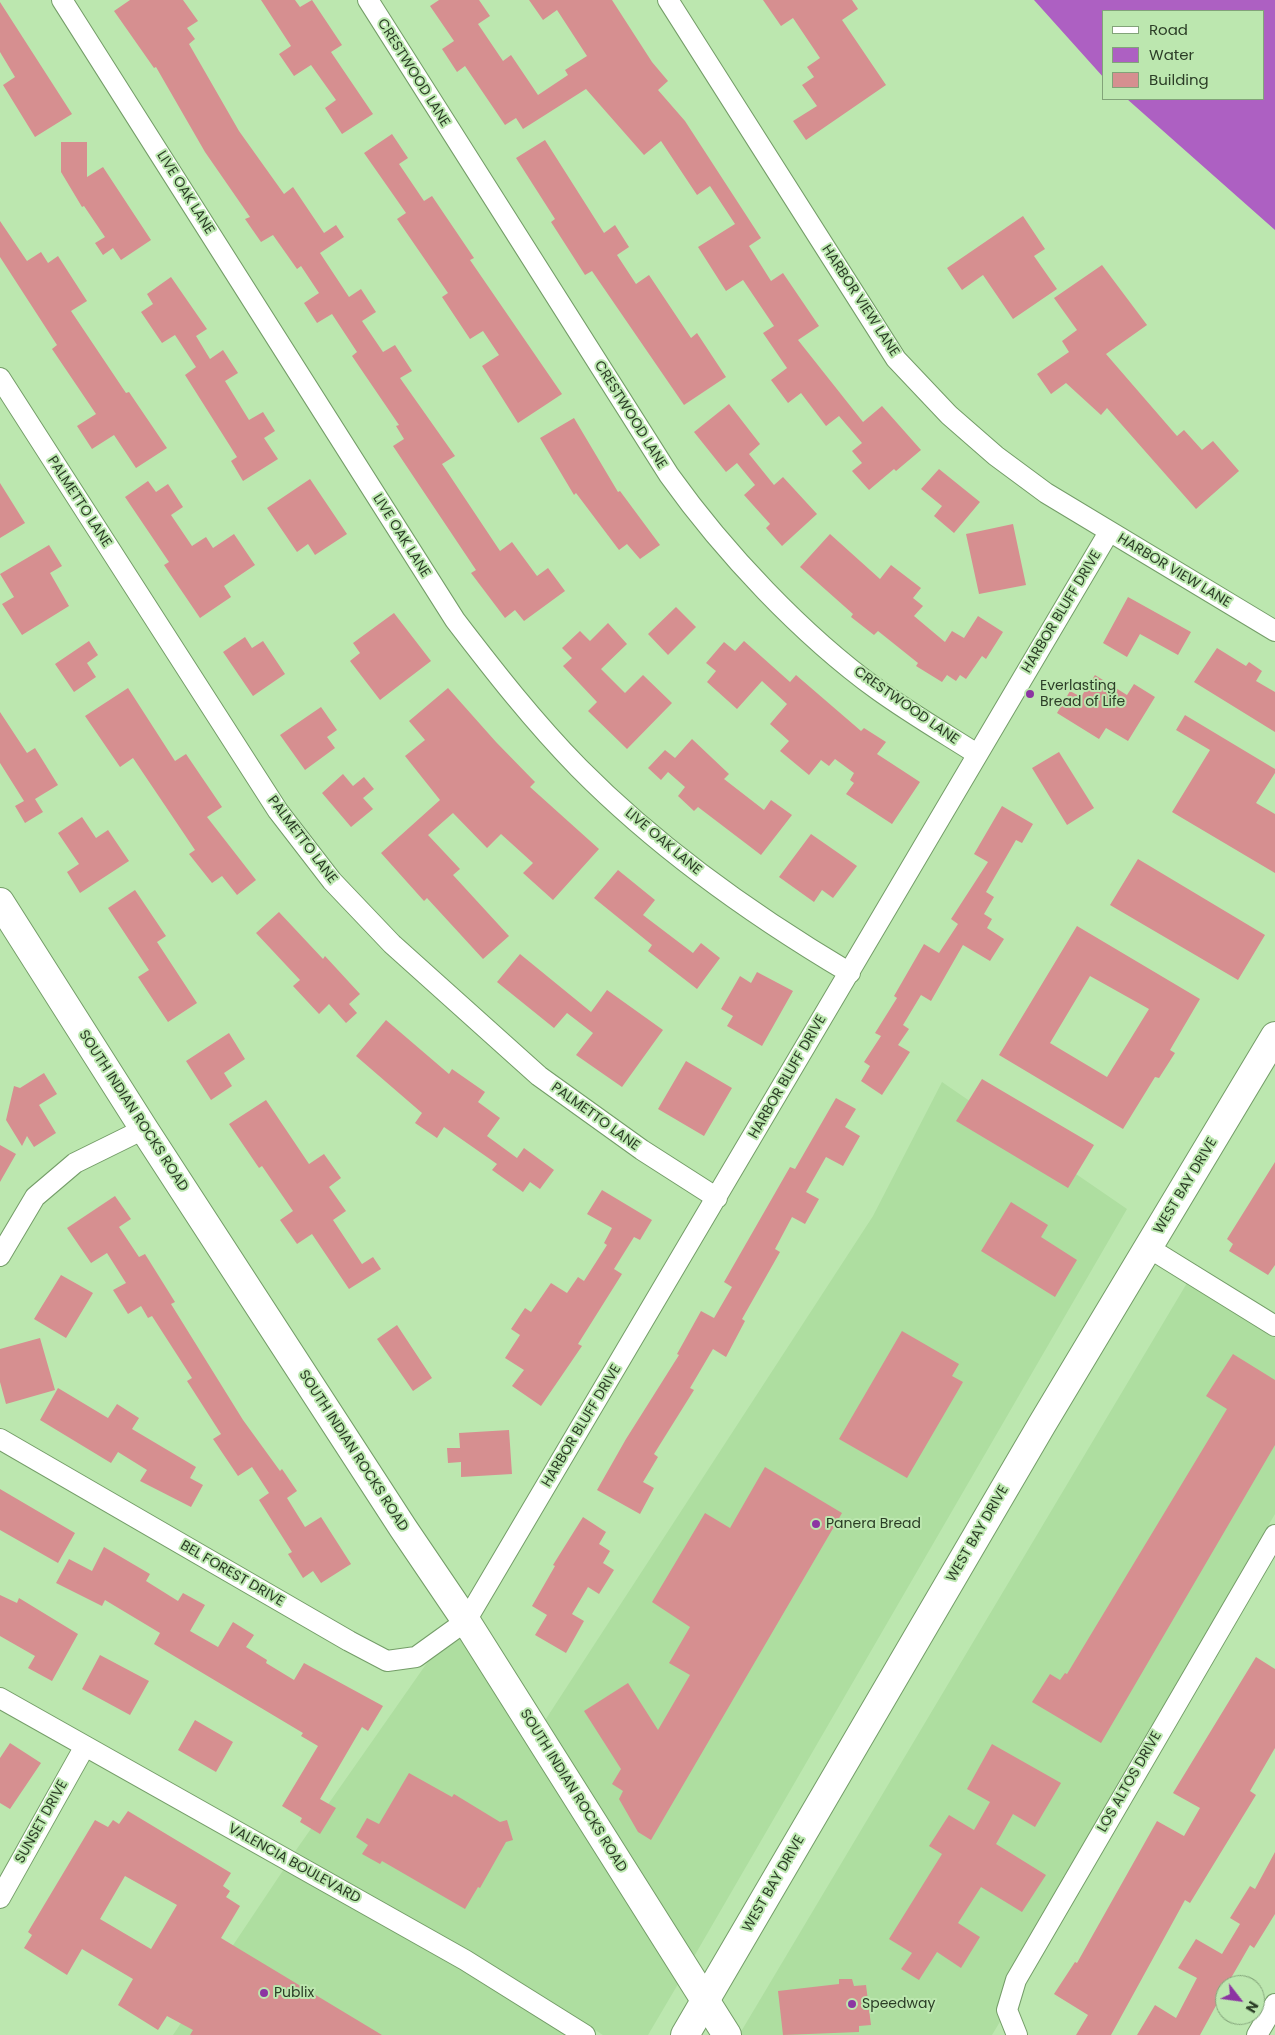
<!DOCTYPE html>
<html>
<head>
<meta charset="utf-8">
<style>
	body { margin:0 }
	#map { position:relative; width:1275px; height:2035px; overflow:hidden; background:#bce7af; font-family:Poppins,sans-serif }
	canvas { display:block }
	.legend { position:absolute; left:1102px; top:10px; width:162px; height:90px; box-sizing:border-box; background:#bce7af; border:1px solid #82a379; margin:0; padding:6px 9px; list-style:none; font-size:15px; color:#2c3e27 }
	.legend li { display:flex; align-items:center; gap:10px; height:25px }
	.legend b { width:25px; border:1px solid #82a379 }
	.north { position:absolute; left:1215px; top:1975px; width:50px; height:50px; box-sizing:border-box; background:#bce7af; border:1px solid #82a379; border-radius:50%; rotate:120deg; font-size:14px; font-weight:700; line-height:20px; text-align:center; color:#2c3e27 }
	.north::after { content:''; display:block; margin:auto; width:18px; height:22px; background:#8c35a2; clip-path:polygon(50% 0,100% 100%,50% 72%,0 100%) }
</style>
</head>
<body>
<div id="map">
<canvas width="1275" height="2035"></canvas>
<ul class="legend">
<li><b style="height:6px;background:#fff"></b>Road</li>
<li><b style="height:14px;background:#ad60c2"></b>Water</li>
<li><b style="height:14px;background:#d68f90"></b>Building</li>
</ul>
<div class="north">N</div>
</div>
<script>
const ctx = document.querySelector('canvas').getContext('2d');
ctx.lineJoin = 'round';
function paint(path, color) { ctx.fillStyle = color; ctx.fill(path, 'evenodd'); }
function stroke(path, color, width, dash) { ctx.strokeStyle = color; ctx.lineWidth = width; ctx.lineCap = dash ? 'butt' : 'round'; ctx.setLineDash(dash || []); ctx.stroke(path); }
function label(font, color, halo, rows, align = 'center') {
  ctx.font = font + ' Poppins,sans-serif'; ctx.lineWidth = 4; ctx.setLineDash([]); ctx.textBaseline = 'middle'; ctx.strokeStyle = halo; ctx.fillStyle = color; for (const [text, x, y, turn = 0] of rows) {
    ctx.save(); ctx.translate(x, y); ctx.rotate((+turn || 0) * Math.PI / 180); ctx.textAlign = isNaN(turn) ? turn : align; if (halo) ctx.strokeText(text, 0, 0); ctx.fillText(text, 0, 0); ctx.restore();
  }
}
const built = new Path2D(`
	M942,1082L1127,1209L692,1960L542,1725L873,1216Z
	M1187,1283L1275,1338V1514L1007,1975L997,2007L1001,2020L992,2035H739Z
	M463,1637L681,1979L648,2035H603L470,1952L294,1853L429,1660Z
	M284,1869L460,1968L567,2035H173Z`);
const water = new Path2D(`
	M1034,0H1275V230L1127,99H1264V11H1104V78Z`);
const building = new Path2D(`
	M130,0H183L198,21L187,28L195,39L189,44L239,131L284,194L293,187L324,233L336,225L344,237L320,253L349,297L361,289L376,312L362,321L383,352L395,345L412,371L400,378L455,456L442,464L500,551L512,542L537,576L548,568L565,591L524,621L515,610L505,618L471,573L476,570L393,446L404,439L396,426L399,425L352,356L357,352L332,314L317,323L304,303L319,293L301,266L297,269L273,235L261,242L245,219L250,217L205,152L156,67L154,68L114,11Z
	M261,0H295L300,7L312,0L342,45L331,52L373,114L342,134L325,108L336,100L311,65L294,76L279,54L291,46Z
	M439,0H479L490,16L478,24L503,61L511,55L538,95L568,75L565,70L587,56L557,10L543,20L529,0H612L652,62L668,81L658,90L685,121L761,238L749,246L771,281L783,273L819,326L798,340L863,422L882,406L921,450L896,471L894,469L869,490L852,471L862,463L852,451L862,443L839,416L826,426L801,393L788,403L771,380L787,368L763,333L774,326L743,280L726,291L698,247L735,224L710,186L697,195L661,141L644,155L586,89L523,129L516,118L505,125L465,66L457,72L442,49L454,41L430,6Z
	M763,0H852L858,9L842,20L886,85L806,140L793,121L817,106L802,85L814,77L807,67L820,58L793,18L781,26Z
	M0,2L72,114L35,137L3,85L15,77L0,52Z
	M392,134L408,158L399,164L424,201L432,196L474,258L470,260L562,394L518,423L482,366L499,355L483,331L470,339L442,297L448,293L397,219L406,213L364,153Z
	M545,140L604,233L615,225L629,247L617,255L636,284L649,275L691,338L697,333L726,377L684,405L592,271L585,275L551,222L555,219L516,158Z
	M61,142H87V177L103,167L151,240L121,260L113,248L103,255L95,243L105,237L84,206L82,207L61,172Z
	M1023,216L1045,249L1034,256L1057,289L1013,319L983,275L962,290L947,268Z
	M0,221L27,261L41,252L48,263L58,256L87,301L71,311L126,393L129,392L167,448L136,468L114,435L92,449L77,426L96,414L52,349L57,345L0,257Z
	M1102,265L1147,325L1106,354L1177,436L1184,430L1202,450L1213,441L1239,471L1196,509L1107,408L1101,415L1066,383L1051,394L1037,374L1069,352L1062,341L1077,330L1054,298Z
	M171,277L207,329L196,336L210,359L223,350L238,373L225,381L249,420L263,412L275,431L264,438L278,459L243,481L231,461L237,457L185,375L196,367L175,335L162,343L141,312L153,304L147,294Z
	M729,404L760,444L749,454L774,485L783,477L817,514L782,546L766,528L770,524L744,495L755,485L737,463L726,472L694,432Z
	M574,418L618,492L620,491L660,545L640,559L627,544L619,550L576,493L574,495L540,438Z
	M939,469L980,502L954,533L934,516L942,506L921,489Z
	M310,479L347,534L315,555L308,544L297,552L267,508Z
	M148,481L156,492L168,484L183,507L171,515L192,546L206,537L213,548L234,534L255,565L224,586L231,597L200,618L164,565L169,562L125,497Z
	M0,483L25,523L0,538Z
	M1013,524L1026,585L979,594L966,534Z
	M830,534L880,579L891,565L921,588L913,598L923,606L914,616L945,642L952,631L964,638L978,616L1003,632L986,659L982,656L966,679L960,675L956,681L947,675L942,682L916,666L918,663L878,631L874,635L851,617L853,614L800,567Z
	M49,545L62,566L50,573L69,606L22,635L2,604L14,597L0,574Z
	M1128,597L1191,632L1178,655L1140,634L1127,657L1103,643Z
	M676,607L696,627L668,655L648,634Z
	M394,613L431,661L380,700L350,661L360,653L353,643Z
	M608,623L627,644L601,669L625,693L643,675L672,703L627,749L588,711L597,702L563,666L572,658L562,648L580,631L590,641Z
	M245,637L252,648L263,641L285,674L253,696L223,652Z
	M89,641L98,655L87,663L96,677L74,692L55,664Z
	M744,641L790,682L796,675L861,731L864,728L886,742L877,754L920,782L892,824L846,794L854,783L850,780L854,773L835,759L829,766L821,760L809,775L780,751L789,741L770,724L787,704L762,681L737,709L707,682L716,671L706,663L724,642L735,651Z
	M1217,648L1246,666L1249,662L1262,671L1256,681L1275,692V732L1194,682Z
	M1095,675L1127,695L1134,684L1155,697L1128,741L1106,728L1099,739L1057,713L1070,691L1081,697Z
	M128,688L175,761L186,754L222,807L207,817L256,880L237,895L222,876L212,883L189,854L195,850L133,758L120,767L85,716Z
	M448,688L496,742L535,782L530,787L599,849L553,900L523,873L533,863L501,834L487,848L453,813L428,835L460,869L453,875L509,936L483,959L427,898L424,901L381,853L440,800L405,756L425,740L409,721Z
	M321,707L337,730L327,737L335,748L305,770L280,735Z
	M0,712L27,753L35,748L58,785L35,799L43,812L25,823L15,806L24,801L0,763Z
	M1185,715L1275,769V773L1256,803L1275,814V873L1172,812L1210,750L1176,730Z
	M692,739L729,774L724,779L764,810L771,800L792,815L761,855L698,807L694,811L678,796L685,787L668,772L661,780L648,768L665,750L675,758Z
	M1059,752L1094,808L1067,825L1032,768Z
	M343,774L353,786L364,777L374,789L363,798L373,809L351,827L322,793Z
	M1002,806L1033,824L1022,843L1016,840L986,892L994,897L984,914L992,919L987,928L1004,939L990,961L963,945L931,1001L921,995L903,1025L909,1029L898,1045L910,1052L882,1095L861,1081L870,1066L864,1062L881,1036L875,1033L897,998L894,996L924,944L939,953L958,924L951,919L988,862L974,854Z
	M82,817L96,838L108,830L129,861L80,893L67,872L79,864L58,833Z
	M811,834L857,866L833,898L822,890L814,902L779,877Z
	M1138,859L1265,935L1238,980L1110,905Z
	M618,870L655,900L643,915L693,953L701,943L720,958L697,989L648,951L652,945L594,898Z
	M135,890L166,936L157,942L197,1003L168,1022L138,977L149,970L108,908Z
	M279,912L323,959L325,956L360,994L349,1004L357,1013L346,1023L329,1004L319,1014L293,986L300,980L256,933Z
	M1077,926L1200,999L1170,1050L1175,1053L1159,1078L1155,1077L1123,1129L999,1055ZM1090,976L1149,1009L1107,1077L1050,1043Z
	M520,954L591,1012L607,990L663,1030L622,1087L576,1055L593,1033L567,1013L554,1028L497,982Z
	M757,972L793,991L762,1046L727,1026L733,1016L721,1009L740,976L751,983Z
	M386,1020L449,1074L452,1069L485,1092L478,1102L500,1118L487,1136L517,1158L524,1148L554,1170L540,1189L530,1182L523,1192L492,1170L497,1164L444,1127L437,1138L415,1123L422,1113L356,1056Z
	M229,1033L245,1059L224,1073L232,1086L211,1100L186,1061Z
	M686,1061L732,1088L704,1136L658,1109Z
	M44,1073L57,1094L39,1105L56,1133L34,1147L27,1136L22,1146L6,1120L14,1086L20,1088Z
	M982,1079L1094,1145L1068,1188L956,1121Z
	M836,1098L856,1109L845,1127L860,1136L843,1166L826,1157L806,1192L819,1199L805,1224L792,1217L775,1249L780,1252L742,1319L745,1321L726,1357L713,1349L690,1388L694,1390L654,1454L658,1457L643,1482L654,1488L640,1514L597,1490L626,1439L679,1355L677,1354L701,1311L714,1318L732,1287L724,1282L790,1167L795,1169Z
	M266,1100L309,1164L324,1154L341,1178L329,1187L346,1211L333,1220L362,1264L373,1257L381,1269L349,1289L312,1234L297,1244L280,1220L293,1211L262,1166L259,1168L229,1124Z
	M0,1145L16,1154L0,1182Z
	M1275,1162V1265L1268,1275L1229,1251L1233,1244L1227,1239Z
	M602,1190L652,1220L640,1240L634,1237L614,1269L622,1274L578,1344L582,1346L541,1406L512,1386L524,1370L505,1358L520,1335L511,1329L525,1308L531,1312L551,1283L567,1293L578,1277L584,1281L607,1245L604,1243L612,1228L587,1214Z
	M115,1196L131,1219L119,1227L139,1257L145,1254L175,1302L171,1304L243,1420L280,1471L282,1469L297,1491L287,1498L305,1527L321,1517L351,1564L321,1583L313,1571L303,1578L288,1554L292,1552L259,1500L269,1493L252,1467L238,1476L213,1439L221,1434L187,1381L192,1378L152,1316L148,1318L141,1306L128,1314L113,1290L126,1283L107,1253L91,1263L67,1228Z
	M1011,1202L1048,1225L1041,1237L1077,1260L1055,1297L981,1251Z
	M61,1275L93,1293L66,1338L34,1319Z
	M397,1325L432,1378L413,1391L377,1339Z
	M902,1331L959,1364L952,1376L963,1382L907,1478L839,1439Z
	M40,1338L55,1390L6,1404L0,1382V1349Z
	M1233,1354L1275,1380V1445L1101,1743L1032,1702L1050,1674L1060,1680L1065,1673L1067,1674L1227,1409L1206,1396Z
	M58,1388L108,1418L117,1404L139,1418L132,1429L196,1467L190,1478L203,1485L191,1507L140,1481L147,1470L118,1452L111,1463L40,1420Z
	M509,1430L512,1474L461,1477V1462L448,1463L447,1448H460L459,1433Z
	M765,1467L842,1513L651,1840L638,1832L619,1799L623,1791L612,1784L621,1769L584,1711L628,1683L658,1730L690,1675L669,1663L690,1627L652,1602L705,1513L730,1528Z
	M0,1489L75,1533L58,1563L0,1530Z
	M583,1517L606,1532L599,1544L610,1551L603,1563L614,1570L599,1594L588,1587L572,1614L584,1621L566,1653L535,1635L547,1615L532,1606L555,1566L553,1565Z
	M104,1547L150,1574L146,1581L178,1601L183,1593L205,1605L190,1631L218,1647L233,1622L254,1635L246,1647L267,1660L266,1663L294,1680L304,1663L383,1706L368,1731L362,1727L320,1799L336,1808L320,1834L300,1822L302,1818L282,1806L318,1746L301,1736L303,1733L154,1644L160,1633L105,1600L102,1606L56,1583L69,1559L92,1571Z
	M0,1595L17,1603L19,1598L78,1634L52,1681L28,1668L35,1656L0,1636Z
	M100,1655L149,1681L130,1715L82,1689Z
	M1256,1657L1275,1669V1748L1250,1791L1256,1795L1190,1903L1185,1900L1111,2035H1076L1088,2015L1054,1994L1075,1962L1077,1963L1157,1821L1184,1836L1200,1808L1173,1793Z
	M195,1720L233,1742L216,1772L178,1750Z
	M10,1743L41,1763L10,1809L0,1803V1758Z
	M992,1744L1061,1783L1035,1827L1013,1814L996,1844L1046,1875L1022,1912L981,1887L958,1923L980,1937L961,1968L937,1952L919,1980L901,1969L912,1953L889,1939L942,1854L929,1846L949,1815L974,1830L990,1802L967,1789Z
	M409,1773L452,1797L454,1794L500,1822L507,1820L513,1840L506,1842L480,1888L478,1887L465,1909L382,1861L380,1864L362,1854L368,1845L356,1837L367,1818L379,1824Z
	M128,1811L231,1873L223,1886L230,1891L226,1897L240,1906L221,1938L382,2035H190L193,2030L167,2016L158,2030L118,2005L133,1979L82,1949L67,1975L24,1948L32,1935L28,1932L95,1820L108,1827L113,1820L119,1824ZM125,1876L177,1905L151,1949L100,1919Z
	M1275,1852V1914L1254,1948L1250,1945L1227,1985H1225V1989L1200,2035H1137L1155,2005L1176,2018L1197,1978L1178,1968L1196,1939L1222,1954L1240,1924L1230,1918L1250,1886L1255,1889Z
	M839,1979H852L854,1986L866,1985L871,2025L859,2026V2032L783,2035L778,1991L839,1984Z`);
const street = new Path2D(`
	M62,0L455,620C494,671 533,721 579,768C659,849 752,915 850,973
	M368,0L669,475C724,552 802,635 878,690C910,713 944,733 977,754
	M668,0L896,359L949,415L996,456L1046,493L1275,631
	M0,378L278,811L332,881L392,944L539,1076L642,1150L717,1198
	M1149,1248L1275,1326
	M0,1256L35,1197L75,1163L144,1129
	M0,1439L349,1641L387,1661L416,1657L466,1621L1109,532
	M0,1698L465,1960L585,2035
	M0,1898L85,1746
	M1017,2035L1007,2010L1016,1980L1275,1535
	M1257,2035L1275,2004`);
const secondary = new Path2D(`
	M0,902L144,1129L403,1528L466,1621L727,2035`);
const primary = new Path2D(`
	M685,2035L1041,1426L1275,1036`);
const markers = [
	[1030,694,5,"#8c35a2"],
	[816,1524,5,"#8c35a2"],
	[264,1993,5,"#8c35a2"],
	[852,2004,5,"#8c35a2"]
];
const streetNames = [
	["CRESTWOOD LANE",413,73,58],
	["LIVE OAK LANE",185,193,58],
	["HARBOR VIEW LANE",860,301,57],
	["CRESTWOOD LANE",630,415,58],
	["PALMETTO LANE",79,502,57],
	["LIVE OAK LANE",401,536,58],
	["HARBOR VIEW LANE",1174,571,31],
	["HARBOR BLUFF DRIVE",1062,612,-59],
	["CRESTWOOD LANE",906,706,35],
	["PALMETTO LANE",302,840,53],
	["LIVE OAK LANE",663,842,40],
	["HARBOR BLUFF DRIVE",788,1077,-60],
	["SOUTH INDIAN ROCKS ROAD",133,1111,57],
	["PALMETTO LANE",595,1117,36],
	["WEST BAY DRIVE",1186,1186,-59],
	["HARBOR BLUFF DRIVE",582,1426,-59],
	["SOUTH INDIAN ROCKS ROAD",353,1451,57],
	["WEST BAY DRIVE",978,1534,-60],
	["BEL FOREST DRIVE",232,1574,30],
	["LOS ALTOS DRIVE",1130,1782,-60],
	["SOUTH INDIAN ROCKS ROAD",573,1791,58],
	["SUNSET DRIVE",42,1822,-61],
	["VALENCIA BOULEVARD",294,1864,29],
	["WEST BAY DRIVE",774,1884,-60]
];
const poiNames = [
	["Everlasting",1040,686],
	["Bread of Life",1040,702],
	["Panera Bread",826,1524],
	["Publix",274,1993],
	["Speedway",862,2004]
];
paint(built, '#aedea0');
paint(water, '#ad60c2');
paint(building, '#d68f90');
stroke(street, '#749d68', 22);
stroke(secondary, '#749d68', 30);
stroke(primary, '#749d68', 30);
stroke(street, '#fff', 20);
stroke(secondary, '#fff', 28);
stroke(primary, '#fff', 28);
for (const [x, y, r, color] of markers) { const dot = new Path2D(); dot.arc(x, y, r, 0, 2 * Math.PI); ctx.fillStyle = color; ctx.fill(dot); stroke(dot, '#bce7af', 2); }
label('14px', '#2c3e27', '#bce7af', streetNames);
label('14px', '#2c3e27', '#bce7af', poiNames, 'left');
</script>
</body>
</html>
